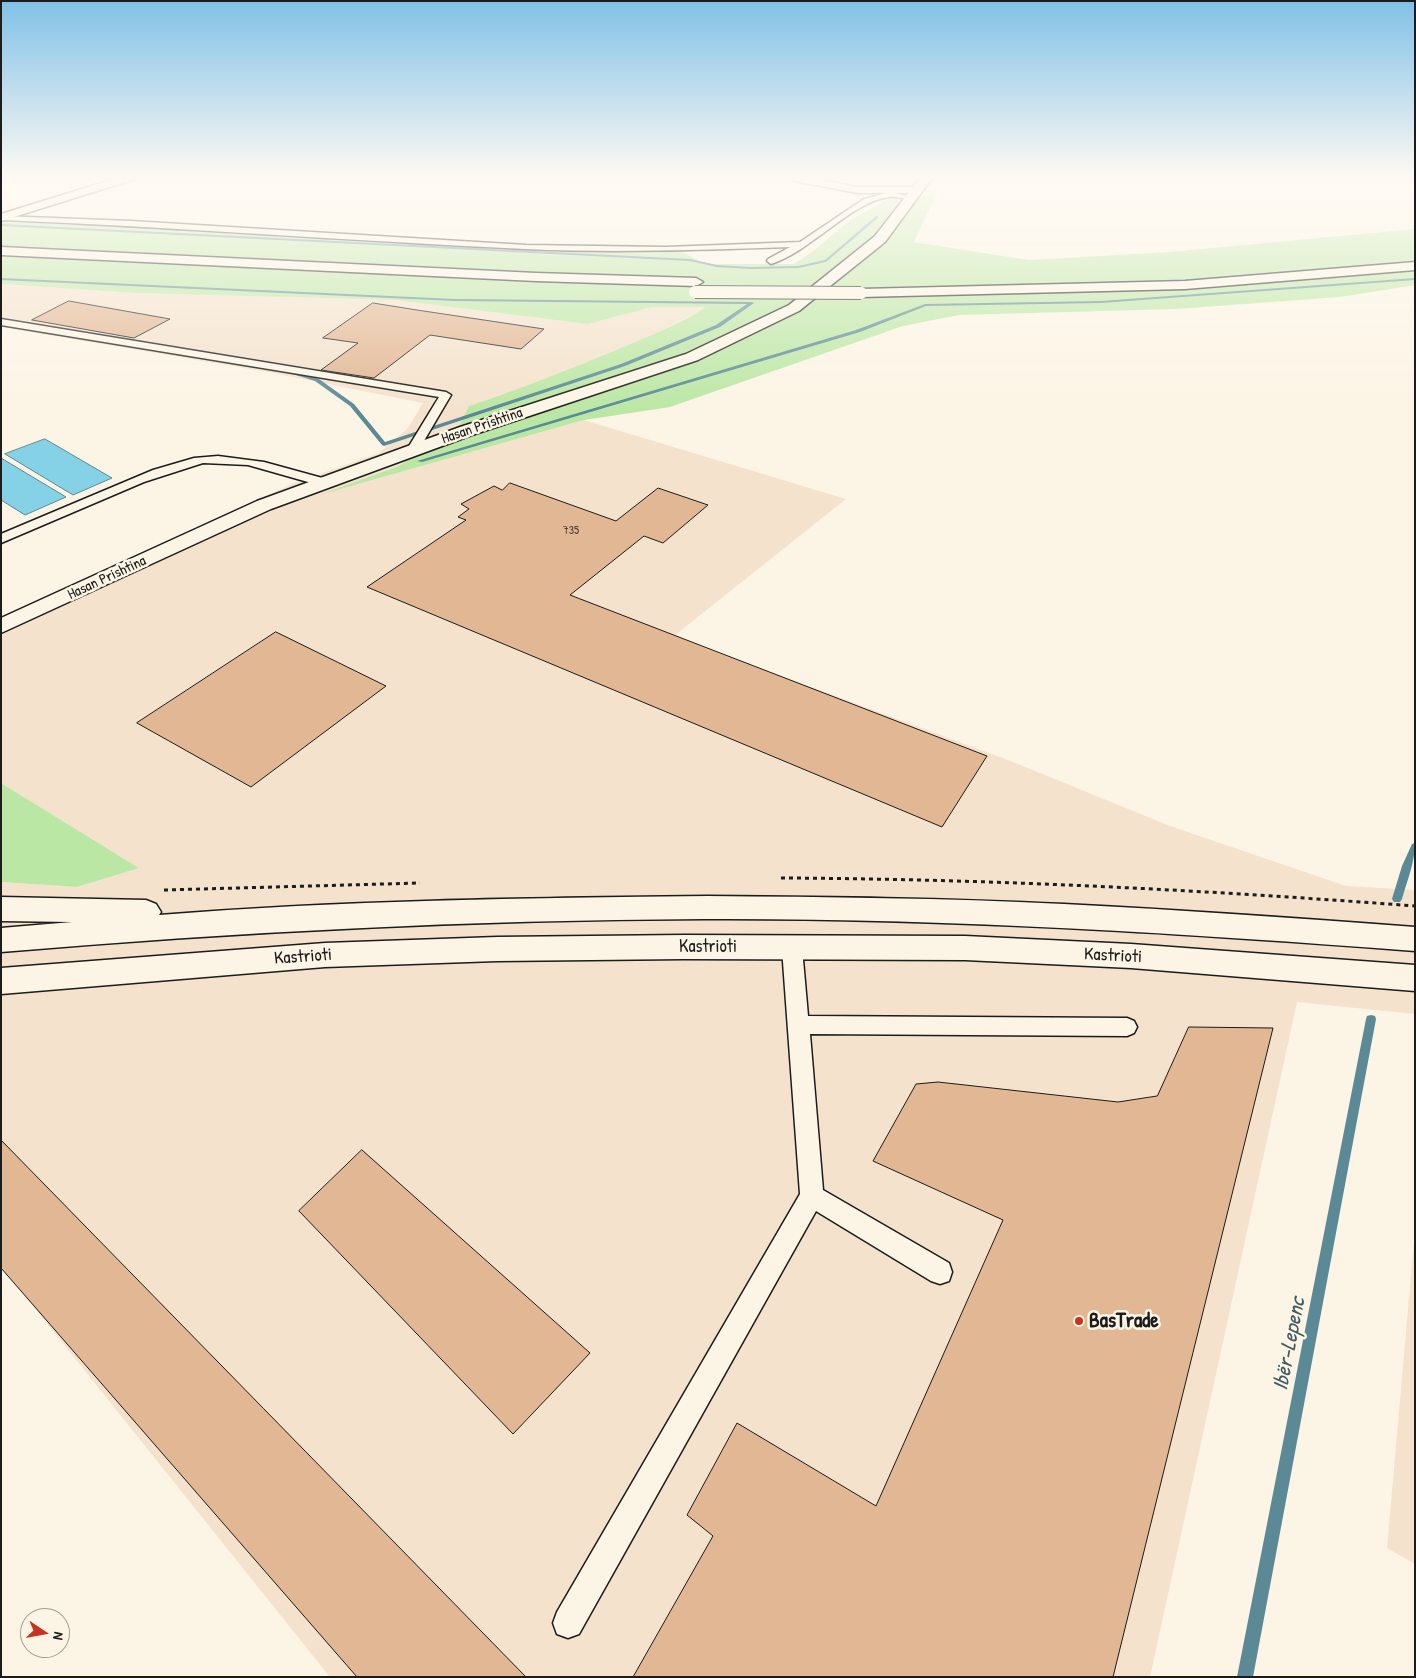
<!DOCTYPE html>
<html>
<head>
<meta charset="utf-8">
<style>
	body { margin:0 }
	#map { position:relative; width:1416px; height:1678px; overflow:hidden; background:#fcf5e5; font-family:"Patrick Hand",sans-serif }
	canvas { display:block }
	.frame { position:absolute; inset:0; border:2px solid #1c1c1c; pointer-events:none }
	.north { position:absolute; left:20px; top:1608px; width:50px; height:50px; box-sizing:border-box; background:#fcf5e5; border:1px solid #a29e95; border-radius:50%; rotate:102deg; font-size:14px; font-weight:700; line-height:20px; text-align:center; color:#1c1c1c }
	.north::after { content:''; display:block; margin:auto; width:18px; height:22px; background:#c8321e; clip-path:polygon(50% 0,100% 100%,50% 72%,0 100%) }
</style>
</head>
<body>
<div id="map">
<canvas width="1416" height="1678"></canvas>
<div class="frame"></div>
<div class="north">N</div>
</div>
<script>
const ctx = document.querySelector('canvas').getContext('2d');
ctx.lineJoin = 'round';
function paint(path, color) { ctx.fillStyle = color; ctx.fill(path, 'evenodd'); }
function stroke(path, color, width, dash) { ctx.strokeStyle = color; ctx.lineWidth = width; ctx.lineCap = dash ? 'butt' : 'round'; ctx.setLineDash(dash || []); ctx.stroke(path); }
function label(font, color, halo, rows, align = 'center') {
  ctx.font = font + ' "Patrick Hand",sans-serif'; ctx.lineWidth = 5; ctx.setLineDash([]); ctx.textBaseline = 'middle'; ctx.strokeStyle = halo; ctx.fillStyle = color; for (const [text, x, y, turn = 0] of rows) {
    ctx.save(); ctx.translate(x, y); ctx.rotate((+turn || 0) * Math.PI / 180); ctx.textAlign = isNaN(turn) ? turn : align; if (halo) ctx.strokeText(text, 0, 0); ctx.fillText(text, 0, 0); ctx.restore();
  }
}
const built = new Path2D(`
	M1,284L133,293L395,300L588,324L652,307H708L659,332L587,362L519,390L469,406L460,424L399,466L328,492L584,420L846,499L674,636L1008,760L1170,826L1346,886L1415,890V1014L1297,1002L1150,1677H330L1,1266V882L77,887L139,868L1,783V616L292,484L379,453L408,428L423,403L273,373L1,327Z
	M1415,1230V1564L1387,1548Z`);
const green = new Path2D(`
	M936,195L914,242L1029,260L1169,252L1415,229V285L1340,297L1176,309L959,315L903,326L670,407L584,420L319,495L399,466L460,424L469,406C519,390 567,370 616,350C646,337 679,325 706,307H652L588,324L395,300L133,293L1,284V222L152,227L504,249L682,252L706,264H794L816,249L849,221L887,199Z
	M1,783L139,868L77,887L1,882Z`);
const water = new Path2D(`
	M45,439L112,478L73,495L5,454Z
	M1,458L66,497L25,515L1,500Z`);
const stream = new Path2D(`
	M876,216L879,217L826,262L798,268L751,269L717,267L690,261L1,226V224L690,259L717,265L751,267L798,266L825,260Z
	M1,278L455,299L752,302L754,303L720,327L625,366L384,446L382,445L350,406L315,381L286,372V370L319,379L354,404L385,442L621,364L716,325L747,304L455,301L1,280Z
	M1415,278V280L1101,303L926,306L860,332L422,462L417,461L856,330L925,304L1101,301Z
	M1415,843C1415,862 1407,881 1402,899L1400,902H1394L1392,899L1402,866L1412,844Z
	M1371,1015L1375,1016L1376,1019L1253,1677H1237L1366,1019L1367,1016Z`);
const building = new Path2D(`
	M69,301L170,319L134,338L32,320Z
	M373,303L417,310L544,329L521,349L430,335L374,378L321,370L358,343L323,338Z
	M510,483L616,521L658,488L708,505L663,543L644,536L570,595L987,756L942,827L367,587L466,520L458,517L469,509L461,504L494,486L502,490Z
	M276,632L386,686L251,787L137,723Z
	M1189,1027L1273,1028L1113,1677H633L713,1536L687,1515L737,1423L876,1506L1003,1220L873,1161L916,1084L938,1082L1118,1102L1157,1096Z
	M1,1140L526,1677H357L1,1268Z
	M362,1150L590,1353L513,1434L299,1211Z`);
const path = new Path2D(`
	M781,878C993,879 1204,890 1415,906
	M164,890L420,883`);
const lane = new Path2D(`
	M890,192L916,198L912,200C905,199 896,196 889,197C851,202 810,252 771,264L767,261L768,259L790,247C702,250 613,253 525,249C350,241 176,227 1,220V216L131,221L526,245L666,247L800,242L864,199Z
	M1,319L446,392L451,395L418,451L412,454L406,451L439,397L1,325Z
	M218,456L264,462L326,479L328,482L322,486L248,465L203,463L144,482L1,543V534L153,470L194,458Z
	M792,940L799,942L802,948L808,1016L1127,1018L1134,1021L1137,1027L1134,1033L1127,1036L810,1034L823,1190L949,1263L952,1272L949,1281L940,1284L931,1281L816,1211L579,1634L568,1638L557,1634L553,1623L557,1612L800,1194L782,948L785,942Z`);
const street = new Path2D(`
	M117,178H134L132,180L1,221V214Z
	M789,178H812L857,187H918L924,190L918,193H857L795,181Z`);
const secondary = new Path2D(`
	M920,178H932L885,242L799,311L698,360L472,435L271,509L1,633V618L257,501L460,427L686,354L789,305L875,236Z`);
const highway = new Path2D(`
	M1,247L536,273L696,278L703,282L696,286L536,281L1,255Z
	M1415,262V270L1185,289L861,297L854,293L861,289L1185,281Z
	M708,896C827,897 945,898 1064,904C1181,910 1298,918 1415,927V951C1178,933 942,918 704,919C469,920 236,932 1,952V928L72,922L1,921V897L146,900L156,904L161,912L159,915C342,900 525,898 708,896Z
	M684,935L965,936L1131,944L1415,965V991L1131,968L965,960L684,959L497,961L325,967L1,994V968L325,943L497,937Z`);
const highwayBridge = new Path2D(`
	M695,292L861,293`);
const markers = [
	[1079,1321,5,"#c8321e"]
];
const farNumbernames = [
	["735",571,531]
];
const farStreetnames = [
	["Hasan Prishtina",482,426,-19],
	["Hasan Prishtina",107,578,-25]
];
const streetNames = [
	["Kastrioti",708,947],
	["Kastrioti",1113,956,3],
	["Kastrioti",303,957,-4]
];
const nearPoinames = [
	["BasTrade",1089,1321]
];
const nearWaternames = [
	["Ibër-Lepenc",1290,1344,-79]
];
paint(built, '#f4e2cc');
paint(green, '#bbe7a4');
paint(water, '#85d1e5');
stroke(water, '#5b8995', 1);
paint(stream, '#5b8995');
paint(building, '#e2b793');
stroke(building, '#1c1c1c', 1);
stroke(lane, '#1c1c1c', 3);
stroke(street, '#1c1c1c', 3);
stroke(secondary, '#1c1c1c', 3);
stroke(highway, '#1c1c1c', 3);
stroke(path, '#1c1c1c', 3, [4, 4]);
paint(lane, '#fcf5e5');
paint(street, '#fcf5e5');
paint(secondary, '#fcf5e5');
paint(highway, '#fcf5e5');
stroke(highwayBridge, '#1c1c1c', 14, []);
stroke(highwayBridge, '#fcf5e5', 12);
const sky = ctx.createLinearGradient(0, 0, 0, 413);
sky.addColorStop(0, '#80c0e7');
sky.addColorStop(0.43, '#fefaf3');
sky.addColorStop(1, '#fefaf300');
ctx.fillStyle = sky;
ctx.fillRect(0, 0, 1416, 413);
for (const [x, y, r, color] of markers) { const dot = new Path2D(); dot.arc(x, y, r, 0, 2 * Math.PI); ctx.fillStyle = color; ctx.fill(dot); stroke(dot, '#fcf5e5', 2); }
label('12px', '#4e433a', null, farNumbernames);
label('15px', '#1c1c1c', '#fcf5e5', farStreetnames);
label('18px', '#1c1c1c', '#fcf5e5', streetNames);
label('bold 21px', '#1c1c1c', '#fcf5e5', nearPoinames, 'left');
label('italic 22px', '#415b62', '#fcf5e5', nearWaternames);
</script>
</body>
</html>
